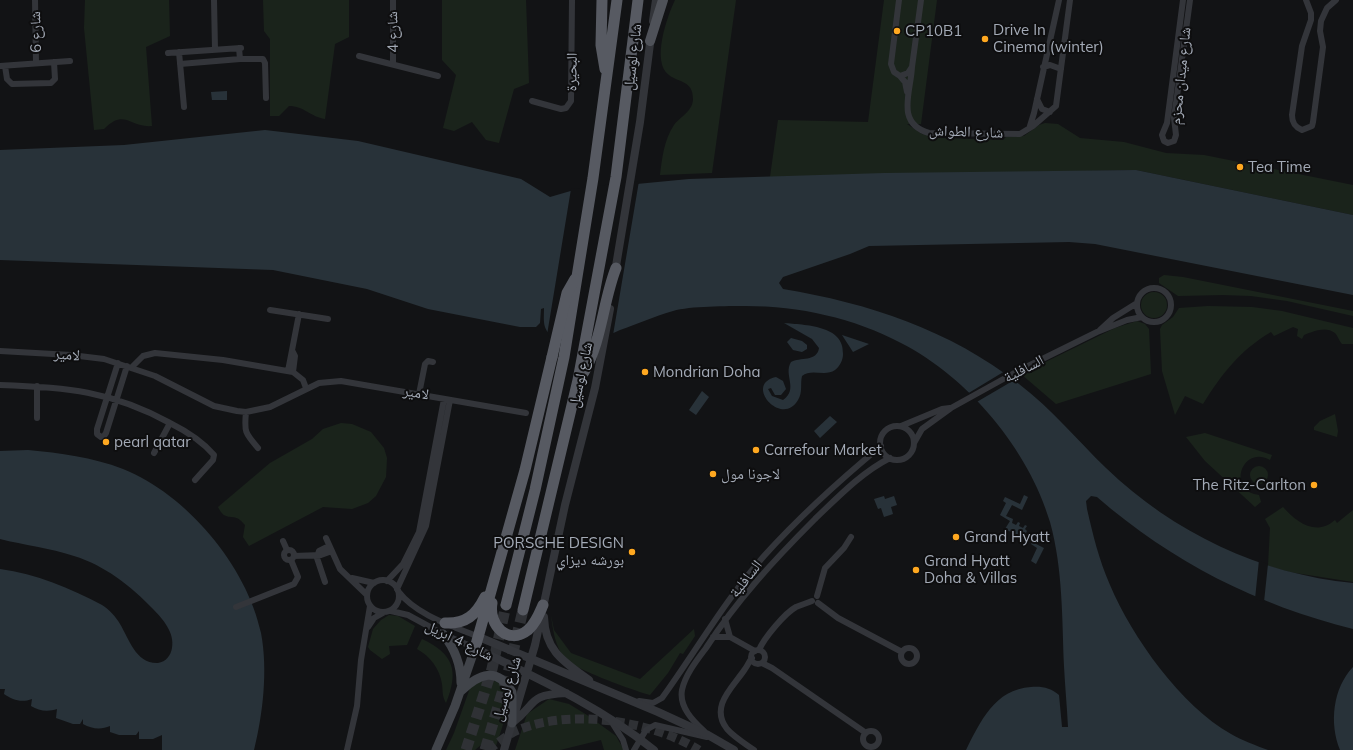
<!DOCTYPE html>
<html>
<head>
<meta charset="utf-8">
<style>
	body { margin:0 }
	canvas { display:block; background:#121315 }
</style>
</head>
<body>
<canvas width="1353" height="750"></canvas>
<script>
const ctx = document.querySelector('canvas').getContext('2d');
ctx.lineJoin = 'round';
function paint(path, color) { ctx.fillStyle = color; ctx.fill(path, 'evenodd'); }
function stroke(path, color, width, dash) { ctx.strokeStyle = color; ctx.lineWidth = width; ctx.lineCap = dash ? 'butt' : 'round'; ctx.setLineDash(dash || []); ctx.stroke(path); }
function label(font, color, halo, rows, align = 'center') {
  ctx.font = font + ' Mulish,"Noto Naskh Arabic",sans-serif'; ctx.lineWidth = 4; ctx.setLineDash([]); ctx.textBaseline = 'middle'; ctx.strokeStyle = halo; ctx.fillStyle = color; for (const [text, x, y, turn = 0] of rows) {
    ctx.save(); ctx.translate(x, y); ctx.rotate((+turn || 0) * Math.PI / 180); ctx.textAlign = isNaN(turn) ? turn : align; if (halo) ctx.strokeText(text, 0, 0); ctx.fillText(text, 0, 0); ctx.restore();
  }
}
const green = new Path2D(`
	M85,0H169L170,36L146,47L152,126C130,128 125,108 104,129L94,130L84,28Z
	M263,0H349V37L335,44L325,119C311,117 304,106 289,106L279,116H270V39L264,31Z
	M442,0H526L529,83L514,89L499,143L486,140L472,122L454,131L443,128L456,75L442,60Z
	M675,0H736L712,173L660,175C662,158 664,140 674,125C680,117 693,111 693,99C693,80 679,83 669,75C651,62 667,17 675,0Z
	M884,0H937L921,124H907L922,134L936,136L938,138L1003,140L1006,137L1024,136L1039,125L1045,123L1058,124L1080,138L1124,142L1166,153L1204,155L1353,185V215L1136,170L770,177L778,120L868,122Z
	M1164,275L1183,277L1353,311V316L1287,301L1251,296L1223,295L1178,296L1159,283V278Z
	M1141 305a13 13 0 1 1 26 0a13 13 0 1 1-26 0Z
	M1208,306L1252,307L1282,311L1353,328V344H1342C1339,341 1338,336 1335,333C1326,326 1314,331 1304,335L1302,339L1297,336L1298,329L1293,327L1274,336L1271,332C1239,351 1222,374 1203,404L1185,396L1175,415L1162,371L1160,329L1162,325L1173,317L1179,308Z
	M1137,321L1145,324L1149,329L1151,374L1056,404L1021,374L1115,328Z
	M1335,414L1338,431L1337,437L1314,430V427L1320,421Z
	M341,423L352,424L371,432L384,448L387,458L386,477L376,496L368,503L352,509L323,507L249,546L243,537L245,525C235,513 233,520 224,515C222,514 219,509 218,507L270,463L312,439L323,429Z
	M1205,433L1272,455L1270,460C1242,444 1226,491 1259,495L1261,502L1255,507L1205,461L1186,437Z
	M1250 475a9 9 0 1 1 18 0a9 9 0 1 1-18 0Z
	M1283,507C1296,522 1316,537 1335,520L1337,523L1353,510V582L1289,572L1268,566L1270,528L1265,519Z
	M389,615L398,616L415,626L407,645L389,646L390,654L382,659L370,650L368,647L373,629L381,620Z
	M551,615L554,630L571,653L640,679L694,629L695,636L683,654L680,653L668,673L650,695C635,691 574,669 565,659C555,646 553,631 551,615Z
	M422,639C454,654 459,671 446,703C442,696 443,692 442,684C440,669 430,656 417,649Z
	M485,680C524,679 501,729 495,750H485L482,744L475,750H446L454,733L470,688L476,683Z
	M549,699L569,704L587,715L616,736L624,750H604L601,740L560,750H515L527,714Z`);
const water = new Path2D(`
	M227,91V100H212L211,92Z
	M265,130L358,141L521,179L550,197L574,190L689,179L884,173L1136,170L1353,215V295L1095,244L1069,242L869,246L850,254L783,277L779,283L783,289C868,303 950,330 1019,384C1052,409 1077,440 1106,468C1174,533 1260,574 1353,583V629C1257,605 1172,562 1097,497L1091,496L1086,501L1087,509C1093,535 1099,560 1110,585C1132,637 1181,706 1231,734C1243,741 1255,745 1268,750H966C980,722 995,689 1031,687C1042,686 1051,688 1059,695L1062,727H1068C1067,707 1065,686 1064,666C1062,618 1063,569 1050,522C1029,450 968,377 901,343C854,318 799,306 746,306C727,306 690,306 673,311C655,316 637,324 620,330C613,333 605,337 597,338C583,339 567,337 553,337C542,329 544,321 544,308L541,309L540,323L536,327H520L428,309L367,289L273,270L0,260V150L124,145Z
	M784,323C804,325 845,325 843,354C843,360 840,366 835,370C825,377 811,368 802,376C800,384 803,392 798,400C782,428 743,384 776,377L783,381L786,389L781,395H775L771,388L768,389L772,396L783,400C799,389 783,375 791,362C800,357 817,362 819,348L812,339Z
	M842,335L869,344L853,352Z
	M791,338L802,341L807,345V349L802,352L793,350L787,342Z
	M702,391L709,397L696,415L689,410Z
	M830,416L837,422L820,438L814,431Z
	M28,450C60,453 92,457 123,469C186,494 247,566 261,633C268,670 263,714 254,750H162V735L153,739H139V731L136,735H119L110,732V726C101,730 92,729 83,724V719L80,724H73L56,718L57,709C48,712 39,711 31,706L32,699C21,703 13,700 4,694L5,689H0V569C36,574 70,588 102,605C109,609 116,617 120,624C129,639 136,664 158,663C166,662 171,655 172,648C175,633 163,619 153,609C131,586 104,565 74,556C50,548 24,545 0,539V451Z
	M1024,495L1028,497L1022,510L1012,505L1006,516L1013,519L1012,523L1016,525L1018,522L1020,523L1019,526L1023,528L1025,525L1027,526L1025,529L1027,531L1023,538L1005,529L1010,521L1000,515L1006,503L1003,501L1005,497L1020,504Z
	M884,496L885,499L894,496L897,505L891,507L893,514L884,517L881,508L878,509L874,499Z
	M1032,542L1044,548L1036,564L1031,561L1037,548L1031,544Z
	M1353,667V750H1340C1329,723 1333,688 1353,667Z`);
const pier = new Path2D(`
	M639,181L613,335L598,340L560,341L552,339L547,335L571,189Z
	M1005,371L1016,379L975,403L967,394Z
	M1259,560L1268,564L1264,602L1255,599Z`);
const secondaryTunnel = new Path2D(`
	M488,750C497,744 508,734 518,730C571,708 652,721 699,750`);
const trunkTunnel = new Path2D(`
	M466,750L492,669L506,605
	M485,750L508,673L523,610`);
const minor = new Path2D(`
	M35,0L36,63
	M214,0L215,49
	M393,0V64
	M899,0L891,64L894,72L900,76L908,73L912,67L921,0
	M1183,0L1167,123L1162,135L1164,141L1168,143L1174,141L1176,135L1174,118L1190,0
	M1306,0L1311,13V20L1302,46L1292,115C1292,123 1295,127 1302,130L1312,126L1313,122L1323,47L1320,31L1321,21L1327,8L1336,0
	M239,48L240,59H263L265,63L266,98
	M179,52L184,107
	M168,53L241,48
	M359,56L438,76
	M180,64L240,59
	M0,66L70,61
	M5,66L7,79L12,84L51,83L55,79L54,62
	M912,67C911,92 895,123 929,133L1020,134L1033,126L1056,106L1070,0
	M1043,67L1050,65L1061,69
	M900,76L905,82L907,92
	M1037,99L1042,109L1050,112
	M532,101L561,109L566,108L571,101L572,0
	M1030,126L1034,113L1059,0
	M1137 305a17 17 0 1 1 34 0a17 17 0 1 1-34 0Z
	M270,310L328,319
	M1100,330L1113,318L1137,303
	M0,351L71,355L104,359L155,376L214,406L237,411L246,412L270,407L319,383L341,381L526,413
	M293,352L295,356L293,372
	M118,363L97,429V434L101,437L104,436L106,433L127,366
	M132,367L143,356L155,353L223,360L293,372L303,380L306,388
	M288,371L299,314
	M0,385C65,387 112,391 170,423C186,431 202,441 214,455L213,460L195,480
	M419,394L425,364L428,361L433,362
	M246,412C244,432 245,433 258,448
	M37,418V386
	M901,426L942,409L950,408
	M880 443a17 17 0 1 1 34 0a17 17 0 1 1-34 0Z
	M914,443L922,429L951,408L1016,372L1097,332L1127,320L1142,317
	M154,453L170,423
	M326,538L340,569L367,595
	M283,541L287,550
	M284 555a5 5 0 1 1 10 0a5 5 0 1 1-10 0Z
	M318,554L319,551L329,546
	M316,555L325,582
	M294,556L321,555L332,551
	M352,578L374,583
	M367 596a16 16 0 1 1 32 0a16 16 0 1 1-32 0Z
	M387,581L403,564L419,532L444,399
	M397,589L426,526L450,400
	M398,591C416,615 452,626 479,637
	M817,596L825,568L844,548L851,537
	M818,603L838,618L902,652
	M236,607L294,584L298,577L291,560
	M391,611L408,615L443,634L475,648
	M725,619L730,637
	M368,627L374,618L383,613
	M713,637H730L755,651
	M901 656a8 8 0 1 1 16 0a8 8 0 1 1-16 0Z
	M759,650C764,638 785,613 796,607C801,605 807,603 812,601
	M751 657a7 7 0 1 1 14 0a7 7 0 1 1-14 0Z
	M752,658C749,661 748,665 745,669C734,686 709,706 727,729C734,737 744,743 754,750
	M762,663L772,668L866,733
	M639,701L653,703L662,698C696,651 725,600 764,556C800,516 840,480 881,446
	M611,721L623,740L626,750
	M863 739a8 8 0 1 1 16 0a8 8 0 1 1-16 0Z
	M704,731C693,721 679,707 682,690C685,675 697,660 706,648C737,600 775,559 815,519C838,497 862,472 890,458
	M347,750L357,706L361,660L370,606
	M634,750L646,730L655,725L707,737`);
const tertiary = new Path2D(`
	M653,21L656,0
	M615,272L640,122L651,36
	M544,617C545,651 564,662 589,680
	M479,637L658,712L708,735L734,750
	M475,648C537,678 601,707 654,750
	M512,723C538,704 526,695 566,693
	M504,750L535,645L565,505L595,388L610,309`);
const secondary = new Path2D(`
	M443,634C455,649 461,664 461,683
	M461,691C479,674 497,666 512,692V723
	M436,750L455,706L475,648`);
const primary = new Path2D(`
	M650,41L663,0`);
const trunk = new Path2D(`
	M602,0L601,45L605,69
	M584,372C602,340 603,301 616,268
	M492,603C488,625 508,646 528,630C536,623 539,614 543,605
	M506,605L535,490L564,357L593,178L617,0
	M523,610L578,380L616,177L638,0
	M445,623C466,624 476,615 485,597
	M475,648L525,470L552,357`);
const trunkBridge = new Path2D(`
	M552,357L567,293L575,279`);
const markers = [
	[897,31,4,"#ffa820"],
	[985,39,4,"#ffa820"],
	[1240,167,4,"#ffa820"],
	[645,372,4,"#ffa820"],
	[106,442,4,"#ffa820"],
	[756,450,4,"#ffa820"],
	[713,474,4,"#ffa820"],
	[1314,485,4,"#ffa820"],
	[956,537,4,"#ffa820"],
	[632,552,4,"#ffa820"],
	[916,570,4,"#ffa820"]
];
const poiNames = [
	["Drive In",993,30],
	["Cinema (winter)",993,47],
	["CP10B1",905,31],
	["Tea Time",1248,167],
	["Mondrian Doha",653,372],
	["pearl qatar",114,442],
	["Carrefour Market",764,450],
	["لاجونا مول",721,474],
	["The Ritz-Carlton",1306,485,"right"],
	["Grand Hyatt",964,537],
	["PORSCHE DESIGN",624,543,"right"],
	["بورشه ديزاي",624,560,"right"],
	["Grand Hyatt",924,561],
	["Doha & Villas",924,578]
];
const streetNames = [
	["شارع 6",36,32,-91],
	["شارع 4",393,32,-91],
	["شارع لوسيل",633,57,-83],
	["البحيرة",572,72,-89],
	["شارع ميدان محزم",1181,76,-84],
	["شارع الطواش",966,132,2],
	["لامير",67,355,5],
	["السافلية",1024,369,-27],
	["شارع لوسيل",581,375,-78],
	["لامير",416,393,10],
	["السافلية",746,579,-52],
	["شارع 4 ابريل",459,641,26],
	["شارع لوسيل",507,689,-73]
];
paint(green, '#1a231b');
paint(water, '#283239');
paint(pier, '#121315');
stroke(secondaryTunnel, '#2f3135', 9, [9, 4.5]);
stroke(trunkTunnel, '#2f3135', 11, [11, 5.5]);
stroke(minor, '#33353a', 6);
stroke(tertiary, '#33353a', 8);
stroke(secondary, '#41444a', 9);
stroke(primary, '#4f5259', 10);
stroke(trunk, '#575a62', 11);
stroke(trunkBridge, '#575a62', 11);
for (const [x, y, r, color] of markers) { const dot = new Path2D(); dot.arc(x, y, r, 0, 2 * Math.PI); ctx.fillStyle = color; ctx.fill(dot); stroke(dot, '#0e0e0f', 1.5); }
label('15px', '#a3aab6', '#0e0e0f', poiNames, 'left');
label('15px', '#a3aab6', '#0e0e0f', streetNames);
</script>
</body>
</html>
